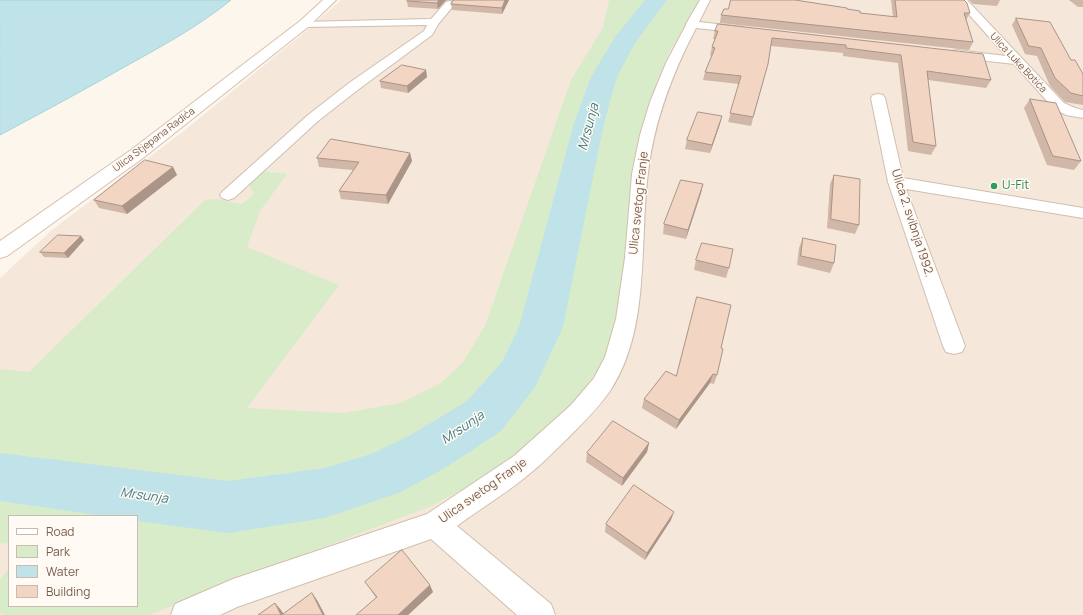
<!DOCTYPE html>
<html>
<head>
<meta charset="utf-8">
<style>
	body { margin:0 }
	#map { position:relative; width:1083px; height:615px; overflow:hidden; background:#fdf6ec; font-family:Manrope,sans-serif }
	canvas { display:block }
	.legend { position:absolute; left:8px; top:515px; width:130px; height:92px; box-sizing:border-box; background:#fffaf3; border:1px solid #cabbb1; margin:0; padding:5px 7px; list-style:none; font-size:12px; color:#7a5c4d }
	.legend li { display:flex; align-items:center; gap:8px; height:20px }
	.legend b { width:20px; border:1px solid #cabbb1 }
</style>
</head>
<body>
<div id="map">
<canvas width="1083" height="615"></canvas>
<ul class="legend">
<li><b style="height:5px;background:#fff"></b>Road</li>
<li><b style="height:11px;background:#d8ecc9"></b>Park</li>
<li><b style="height:11px;background:#bfe3e8"></b>Water</li>
<li><b style="height:11px;background:#f3d5c3"></b>Building</li>
</ul>
</div>
<script>
const ctx = document.querySelector('canvas').getContext('2d');
ctx.lineJoin = 'round';
function paint(path, color) { ctx.fillStyle = color; ctx.fill(path, 'evenodd'); }
function stroke(path, color, width, dash) { ctx.strokeStyle = color; ctx.lineWidth = width; ctx.lineCap = dash ? 'butt' : 'round'; ctx.setLineDash(dash || []); ctx.stroke(path); }
function label(font, color, halo, rows, align = 'center') {
  ctx.font = font + ' Manrope,sans-serif'; ctx.lineWidth = 3; ctx.setLineDash([]); ctx.textBaseline = 'middle'; ctx.strokeStyle = halo; ctx.fillStyle = color; for (const [text, x, y, turn = 0] of rows) {
    ctx.save(); ctx.translate(x, y); ctx.rotate((+turn || 0) * Math.PI / 180); ctx.textAlign = isNaN(turn) ? turn : align; if (halo) ctx.strokeText(text, 0, 0); ctx.fillText(text, 0, 0); ctx.restore();
  }
}
const residential = new Path2D(`
	M341,0H1083V615H0V278L53,229L180,134L300,36ZM9,516H137V606H9Z`);
const green = new Path2D(`
	M609,0H648L604,59L587,95L532,302L514,353L487,390L452,419L405,447L288,484L222,488L119,478L0,459V369L29,372L205,200L215,199L242,204L254,194L250,187V182L262,171L287,174L260,211L247,247L339,285L247,408L344,413L400,403L441,383L463,362L485,326L571,80L603,28Z
	M666,0H700L670,51L658,78L642,127L636,157L624,263L611,343L599,369L577,398L537,440L500,470L429,507L210,590L150,615H3L0,613V579L9,569V606H137V519L195,527L276,521L315,515L407,482L456,456L504,417L528,389L543,366L555,342L594,158L613,83L633,44Z
	M0,499L117,516H9V544L0,543Z`);
const water = new Path2D(`
	M0,0H231C199,26 164,45 128,65C86,89 43,112 0,135Z`);
const river = new Path2D(`
	M645,0H667L635,43L617,77L604,123L563,327L535,387L501,431L445,468L401,492L325,518L228,533L137,521V516H104L0,501V453L228,481L325,468L371,454L409,436L467,401L502,362L519,327L574,123L591,77L615,37Z`);
const minor = new Path2D(`
	M700,0H710L699,22L743,27L749,30L743,33L696,28C672,74 654,121 648,173C639,243 651,329 610,391C598,408 583,423 568,438C556,449 545,461 533,471C510,491 481,508 457,526L551,604L555,615H517L431,539L237,607L220,615H171L175,604L233,579L427,514L514,456L571,405L594,378L605,357L616,319L625,258L632,174L640,135L650,102L666,63L686,25V24Z
	M956,0H967L1064,103L1075,108L1083,110V118L1066,115L1054,109L1014,64L953,57L951,54L953,51L957,50L1006,56Z
	M450,1L455,4L439,23L432,35L359,89L318,121L234,198L228,200L222,198L220,195L222,192L308,115L349,83L424,31L427,25L304,27L299,24L300,22L431,19L446,2Z
	M878,94L883,95L885,98L903,178L1083,208V218L906,189L965,346L962,352L954,354L946,352L943,346L888,182L871,98L873,95Z`);
const secondary = new Path2D(`
	M323,0H336L308,27L143,158L7,256L0,258V241L131,150L300,21Z`);
const wall = new Path2D(`
	M450,0H509L502,14L452,10L451,4L453,1Z
	M891,0H964L970,13L966,20L973,42L969,50L720,23L721,15L728,9H847L860,13L893,17Z
	M969,0H1000L997,6L973,4Z
	M1069,0H1083V7H1078Z
	M407,1H445L438,9L408,7Z
	M1016,18L1071,60L1083,74V105L1065,102L1050,86L1037,56L1025,54L1012,25Z
	M715,31L983,54L991,80L986,88L928,80L936,146L931,155L908,151L898,63L843,56V53L771,46L768,64L751,126L728,122L739,84L703,80L705,72L712,56L710,55L712,47L715,39H713Z
	M426,70L427,77L408,93L381,88L380,81Z
	M1030,99L1081,161L1074,170L1047,165L1024,108Z
	M720,124L710,153L685,149L687,140Z
	M410,153L412,161L388,204L341,199L339,191L353,170L319,167L317,158Z
	M173,167L177,175L127,214L99,208L94,200Z
	M834,175L859,225L855,234L827,228L830,184Z
	M703,184L701,193L686,239L663,234L664,224Z
	M81,236L84,240L68,258L44,257L40,252Z
	M803,238L834,263L830,273L797,265L799,248Z
	M696,260L729,268L726,278L694,270Z
	M721,348L717,375L714,384L710,383L676,429L642,408L644,399L676,376Z
	M649,443L647,452L622,486L586,462L587,453Z
	M671,520L645,560L605,532L606,524Z
	M365,582L433,592L408,615H356L376,598L370,589Z`);
const shadedWall = new Path2D(`
	M439,0H448L445,1L438,9L437,3Z
	M505,0H509L502,14V8Z
	M426,70L427,77L408,93L407,86Z
	M722,116L720,124L710,153L712,145Z
	M410,153L412,161L388,204L386,195Z
	M173,167L177,175L127,214L122,206Z
	M703,184L701,193L686,239L688,230Z
	M81,236L84,240L68,258L64,253Z
	M713,374L710,383L676,429L679,420Z
	M649,443L647,452L622,486L623,478Z
	M674,512L671,520L645,560L647,553Z
	M430,585L433,592L408,615H398Z
	M312,593L317,600L325,615H323Z
	M275,603L281,610L284,615H281Z`);
const building = new Path2D(`
	M408,0H439L437,3L407,1Z
	M454,0H505L502,8L451,4Z
	M731,0H795L847,8V9L860,11V13L897,17L895,0H964L967,3L970,13H964L973,42L721,15L724,9H728Z
	M1016,18L1050,22L1071,60H1075L1083,74V96L1071,93L1055,78L1041,48L1029,46Z
	M718,24L983,54L991,80L927,71L936,146L913,142L901,55L846,48V45L772,38L768,64L753,117L730,113L741,76L705,72L715,48L712,47L718,31H715Z
	M402,65L426,70L407,86L380,81Z
	M1030,99L1056,103L1081,161L1053,156Z
	M698,112L722,116L712,145L687,140Z
	M331,139L410,153L386,195L339,191L359,162L317,158Z
	M145,160L173,167L122,206L94,200Z
	M834,175L860,179L859,225L831,219Z
	M681,180L703,184L688,230L664,224Z
	M58,235L81,236L64,253L40,252Z
	M803,238L836,245L834,263L801,256Z
	M702,243L733,249L729,268L696,260Z
	M697,297L731,305L721,348L723,349L717,375L713,374L679,420L644,399L666,371L676,376Z
	M613,421L649,443L623,478L587,453Z
	M634,485L674,512L647,553L606,524Z
	M402,550L430,585L398,615H356L377,597L365,582Z
	M312,593L323,615H258L275,603L281,615Z`);
const markers = [
	[994,186,4,"#2e9e5b"]
];
const farStreetnames = [
	["Ulica Luke Botića",1018,63,47],
	["Ulica Stjepana Radića",154,140,-37]
];
const leisureNames = [
	["U-Fit",1002,186]
];
const streetNames = [
	["Ulica svetog Franje",639,203,-84],
	["Ulica 2. svibnja 1992.",912,223,72],
	["Ulica svetog Franje",483,491,-35]
];
const waterNames = [
	["Mrsunja",589,127,-75],
	["Mrsunja",463,428,-34],
	["Mrsunja",144,496,8]
];
paint(residential, '#f5e8da');
paint(green, '#d8ecc9');
paint(water, '#bfe3e8');
stroke(water, '#a5d3da', 1);
paint(river, '#bfe3e8');
stroke(minor, '#d1beb0', 2);
stroke(secondary, '#d6c0b0', 2);
paint(minor, '#fff');
paint(secondary, '#fff');
paint(wall, '#d1b7a8');
paint(shadedWall, '#aa9588');
paint(building, '#f3d5c3');
stroke(building, '#aa9588', 1);
for (const [x, y, r, color] of markers) { const dot = new Path2D(); dot.arc(x, y, r, 0, 2 * Math.PI); ctx.fillStyle = color; ctx.fill(dot); stroke(dot, '#fffaf3', 1.5); }
label('10px', '#7a5c4d', '#fffaf3', farStreetnames);
label('12px', '#27864d', '#fffaf3', leisureNames, 'left');
label('12px', '#7a5c4d', '#fffaf3', streetNames);
label('italic 13px', '#437c86', '#fffaf3', waterNames);
</script>
</body>
</html>
